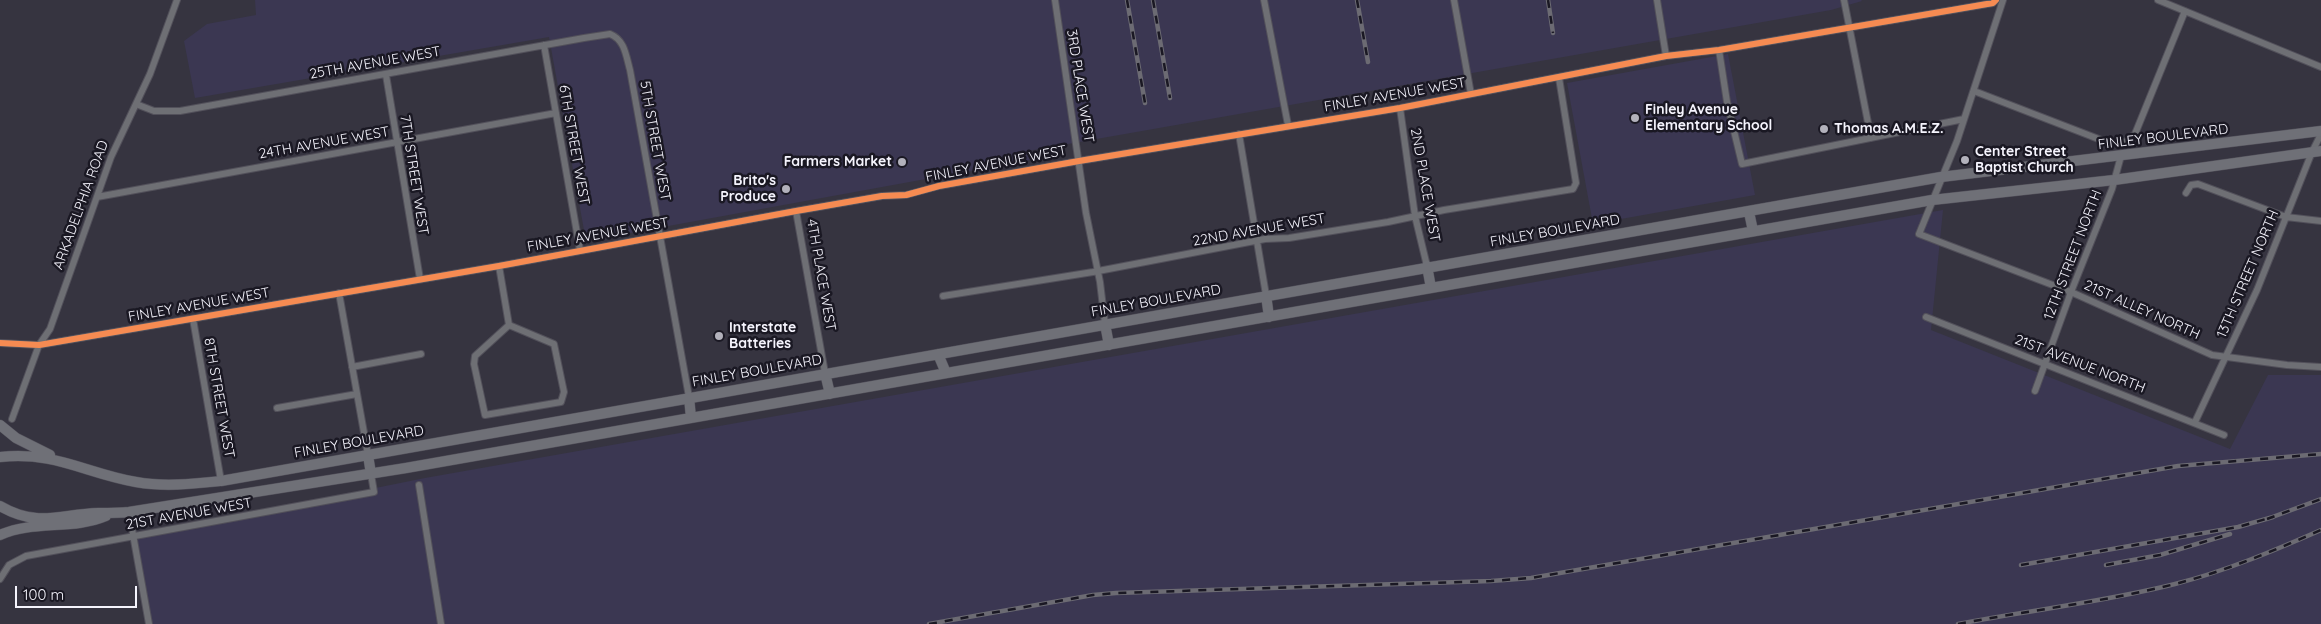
<!DOCTYPE html>
<html>
<head>
<meta charset="utf-8">
<style>
	body { margin:0 }
	#map { position:relative; width:2321px; height:624px; overflow:hidden; background:#363440; font-family:Quicksand,sans-serif }
	canvas { display:block }
	.scale { position:absolute; left:15px; top:586px; width:122px; height:22px; box-sizing:border-box; border:2px solid #f5f4fd; border-top:0; padding-left:6px; font-size:15px; line-height:18px; white-space:nowrap; color:#f5f4fd; -webkit-text-stroke:4px #1a1823; paint-order:stroke }
</style>
</head>
<body>
<div id="map">
<canvas width="2321" height="624"></canvas>
<div class="scale">100 m</div>
</div>
<script>
const ctx = document.querySelector('canvas').getContext('2d');
ctx.lineJoin = 'round';
function paint(path, color) { ctx.fillStyle = color; ctx.fill(path, 'evenodd'); }
function stroke(path, color, width, dash) { ctx.strokeStyle = color; ctx.lineWidth = width; ctx.lineCap = dash ? 'butt' : 'round'; ctx.setLineDash(dash || []); ctx.stroke(path); }
function label(font, color, halo, rows, align = 'center') {
  ctx.font = font + ' Quicksand,sans-serif'; ctx.lineWidth = 5; ctx.setLineDash([]); ctx.textBaseline = 'middle'; ctx.strokeStyle = halo; ctx.fillStyle = color; for (const [text, x, y, turn = 0] of rows) {
    ctx.save(); ctx.translate(x, y); ctx.rotate((+turn || 0) * Math.PI / 180); ctx.textAlign = isNaN(turn) ? turn : align; if (halo) ctx.strokeText(text, 0, 0); ctx.fillText(text, 0, 0); ctx.restore();
  }
}
const built = new Path2D(`
	M255,0H1861L1862,1L1831,10L1028,151L1030,160L586,241L549,37L195,98L184,41L207,24L256,15Z
	M1728,54L1755,195L1593,224L1567,83Z
	M1943,210L1931,330L2230,449L2268,375H2321V624H146L133,537L425,478Z`);
const street = new Path2D(`
	M1055,0L1086,213L1100,282L1105,324
	M1264,0L1288,125
	M1454,0L1471,94
	M1657,0L1666,56
	M1844,0L1871,138
	M2003,0L1957,141L1919,234L2071,292L2212,355L2287,365L2321,367
	M2158,0L2321,67
	M544,45L580,250
	M1719,50L1727,102L1742,164L1964,119
	M386,75L420,279
	M1974,91L2109,143L2125,142L2135,134L2185,11
	M136,104L154,111H180L584,38L610,34C625,40 626,56 630,70L689,397
	M1400,108L1415,216L1427,266
	M1239,134L1266,295
	M2186,193L2191,185L2198,184L2286,217L2321,221
	M97,197L556,113
	M796,211L825,373
	M499,266L509,325L554,344L564,392L561,402L485,415L474,364L475,356L509,325
	M339,293L368,455
	M943,296L1093,272L1265,239L1289,238L1388,222L1444,210L1573,189L1576,183L1559,78
	M1926,317L2224,435
	M193,319L221,481
	M0,343L39,345L499,266L796,211L882,196L906,195L939,186L1079,161L1400,108L1666,56L1719,50L1993,3L1996,0
	M352,367L421,354
	M2035,391L2071,292L2112,189L2121,156
	M277,408L357,394
	M12,419L39,345L50,329L111,157L150,74L177,0
	M2195,422L2257,290L2312,152L2321,134
	M419,485L441,624
	M129,512L149,624
	M0,579L9,565L26,556L374,492L371,474`);
const primary = new Path2D(`
	M1749,212L1753,231
	M1427,266L1431,288
	M1266,295L1269,317
	M1105,324L1109,345
	M938,354L946,373
	M825,373L830,394
	M689,397L691,418
	M0,425L16,438L50,455
	M368,455L371,474
	M0,457C55,451 85,473 136,482C164,487 192,484 221,481L1941,177L2321,131
	M0,506C38,528 60,514 98,513C109,513 118,513 129,512L406,468L1932,200L2114,180L2321,151
	M0,535C33,520 73,530 106,516`);
const rail = new Path2D(`
	M1127,0L1145,103
	M1153,0L1170,98
	M1357,0L1368,62
	M1548,0L1553,33
	M2267,519L2321,499
	M2021,565L2238,527L2273,517
	M2106,565L2160,555L2230,534
	M929,624L1093,595L1116,593L1491,581L1531,578L2178,466L2321,454
	M1958,624C2031,610 2104,602 2175,584C2226,571 2273,551 2321,530`);
const cycleway = new Path2D(`
	M0,343L39,345L499,266L796,211L882,196L906,195L939,186L1079,161L1400,108L1666,56L1719,50L1993,3L1996,0`);
const markers = [
	[1635,118,5,"#b2b1bb"],
	[1824,129,5,"#b2b1bb"],
	[1965,160,5,"#b2b1bb"],
	[902,162,5,"#b2b1bb"],
	[786,189,5,"#b2b1bb"],
	[719,336,5,"#b2b1bb"]
];
const streetNames = [
	["25TH AVENUE WEST",375,63,-10],
	["3RD PLACE WEST",1080,86,81],
	["FINLEY AVENUE WEST",1395,95,-10],
	["FINLEY BOULEVARD",2163,137,-7],
	["5TH STREET WEST",655,141,80],
	["24TH AVENUE WEST",324,143,-10],
	["6TH STREET WEST",574,145,80],
	["FINLEY AVENUE WEST",996,164,-11],
	["7TH STREET WEST",414,175,81],
	["2ND PLACE WEST",1425,185,80],
	["ARKADELPHIA ROAD",81,205,-70],
	["22ND AVENUE WEST",1259,230,-10],
	["FINLEY BOULEVARD",1555,231,-10],
	["FINLEY AVENUE WEST",598,235,-10],
	["12TH STREET NORTH",2073,255,-69],
	["13TH STREET NORTH",2248,274,-67],
	["4TH PLACE WEST",821,275,80],
	["FINLEY BOULEVARD",1156,301,-10],
	["FINLEY AVENUE WEST",199,305,-10],
	["21ST ALLEY NORTH",2142,310,24],
	["21ST AVENUE NORTH",2080,364,21],
	["FINLEY BOULEVARD",757,371,-10],
	["8TH STREET WEST",219,398,80],
	["FINLEY BOULEVARD",359,442,-10],
	["21ST AVENUE WEST",189,514,-10]
];
const poiNames = [
	["Finley Avenue",1645,110],
	["Elementary School",1645,126],
	["Thomas A.M.E.Z.",1834,129],
	["Center Street",1975,152],
	["Baptist Church",1975,168],
	["Farmers Market",892,162,"right"],
	["Brito's",776,181,"right"],
	["Produce",776,197,"right"],
	["Interstate",729,328],
	["Batteries",729,344]
];
paint(built, '#3b3752');
stroke(street, '#52505a', 8);
stroke(primary, '#52505a', 11);
stroke(street, '#6e6f74', 6);
stroke(primary, '#6f7077', 10);
stroke(rail, '#6c6b73', 4.5);
stroke(rail, '#1a1823', 2.5, [8]);
stroke(cycleway, '#f68b52', 6);
for (const [x, y, r, color] of markers) { const dot = new Path2D(); dot.arc(x, y, r, 0, 2 * Math.PI); ctx.fillStyle = color; ctx.fill(dot); stroke(dot, '#1a1823', 2); }
label('14px', '#f5f4fd', '#1a1823', streetNames);
label('bold 14px', '#f5f4fd', '#1a1823', poiNames, 'left');
</script>
</body>
</html>
